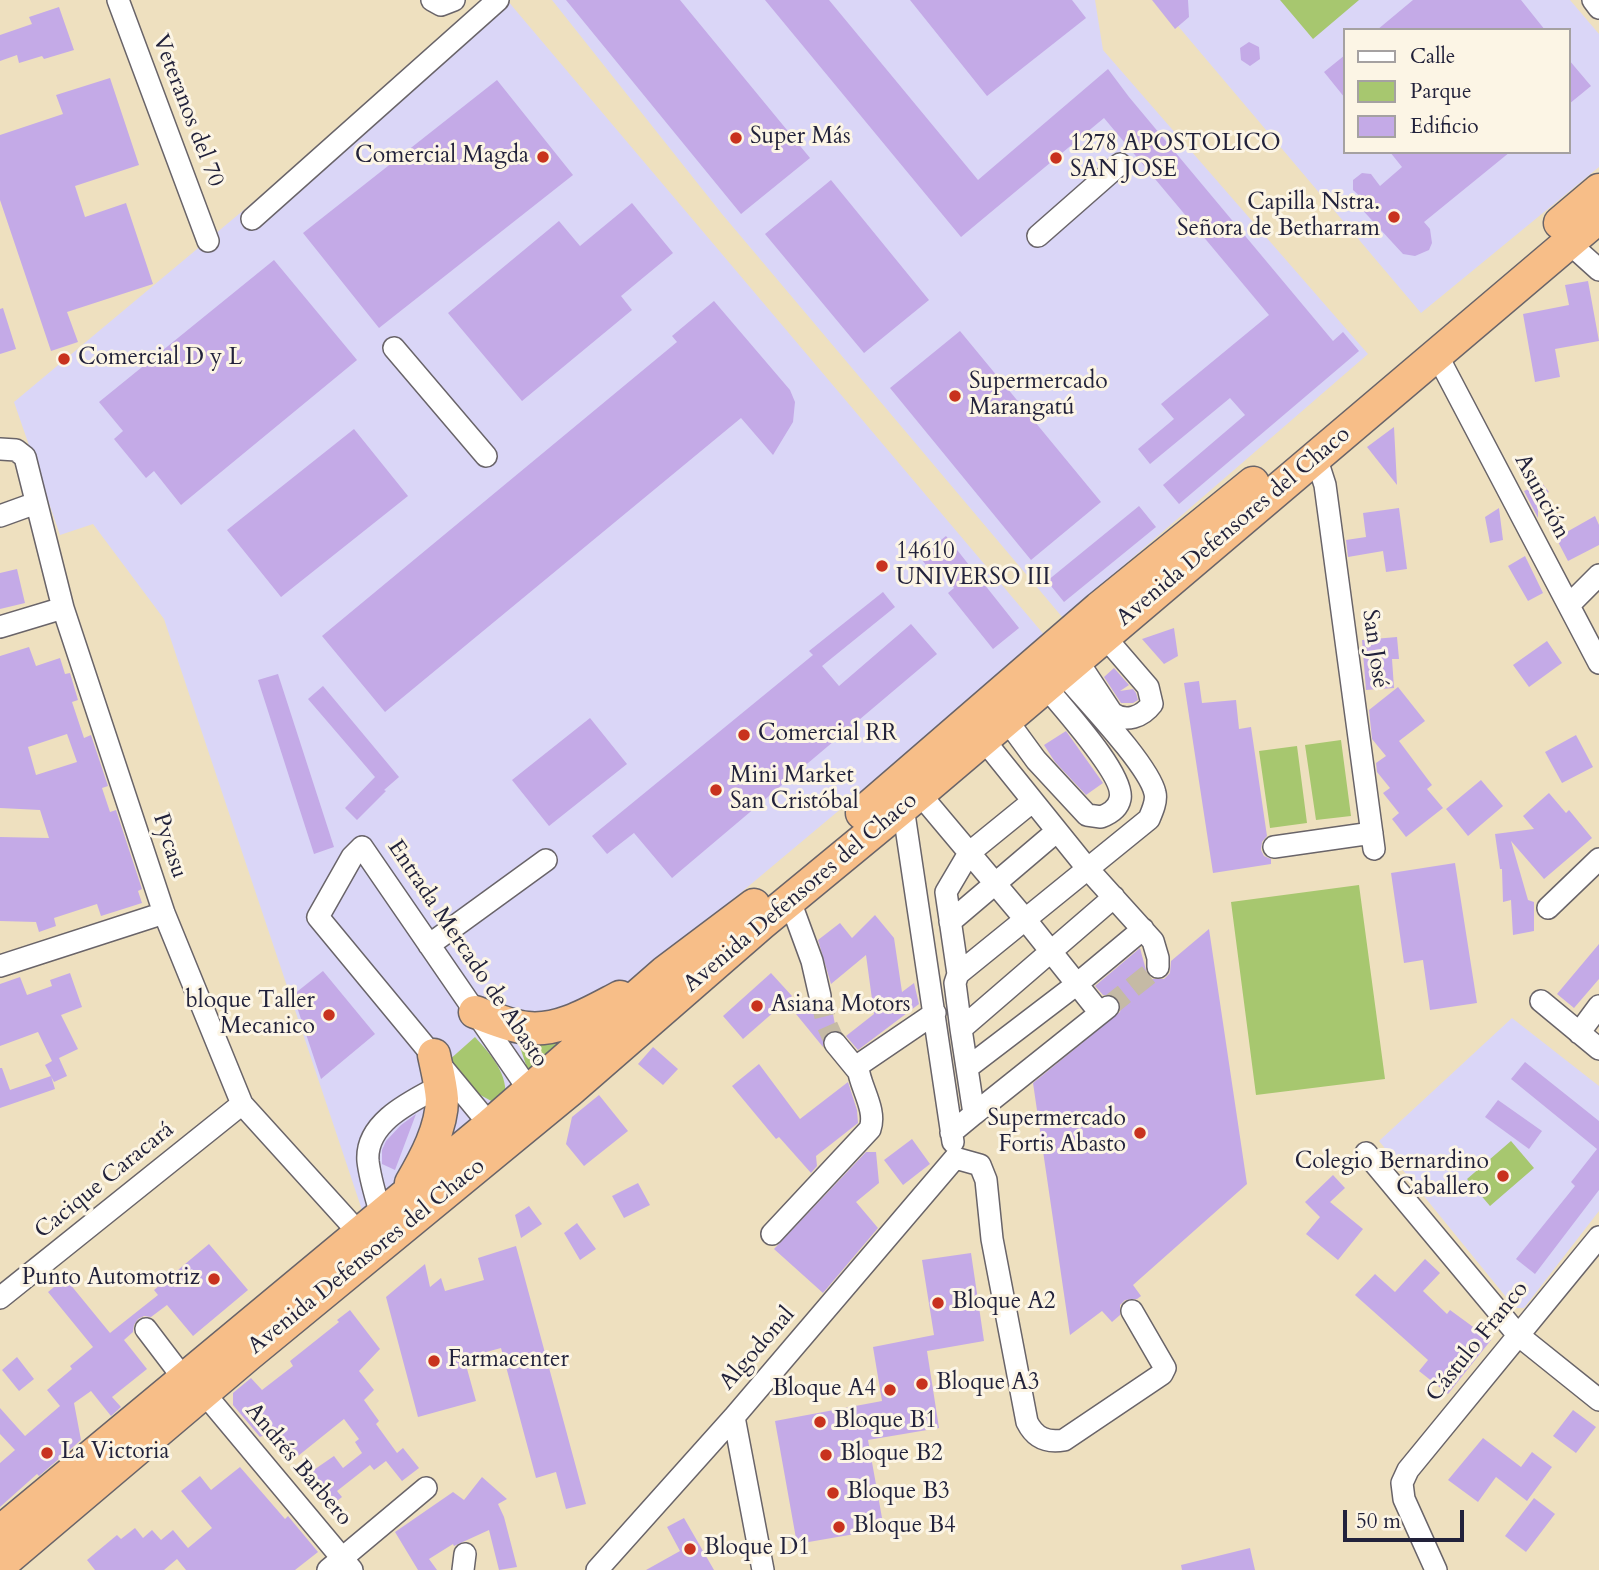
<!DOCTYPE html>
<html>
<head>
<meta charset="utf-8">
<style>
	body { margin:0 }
	#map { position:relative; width:1599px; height:1570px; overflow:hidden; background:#eee0bf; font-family:Cardo,serif }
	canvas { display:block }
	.legend { position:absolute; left:1343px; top:28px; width:228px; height:126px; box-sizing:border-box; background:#fcf5e5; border:2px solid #a5a1a1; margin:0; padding:9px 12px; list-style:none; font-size:21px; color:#22223b }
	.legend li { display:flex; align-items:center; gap:14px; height:35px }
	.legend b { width:35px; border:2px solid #a5a1a1 }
	.scale { position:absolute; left:1343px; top:1510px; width:121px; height:32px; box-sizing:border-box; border:4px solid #22223b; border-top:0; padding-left:9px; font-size:21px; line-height:24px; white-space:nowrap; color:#22223b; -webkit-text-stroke:5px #fcf5e5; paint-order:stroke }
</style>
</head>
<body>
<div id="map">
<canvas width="1599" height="1570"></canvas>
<ul class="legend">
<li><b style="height:9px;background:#fff"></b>Calle</li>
<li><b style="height:19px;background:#a7c76f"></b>Parque</li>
<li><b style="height:19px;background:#c4aae7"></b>Edificio</li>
</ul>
<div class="scale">50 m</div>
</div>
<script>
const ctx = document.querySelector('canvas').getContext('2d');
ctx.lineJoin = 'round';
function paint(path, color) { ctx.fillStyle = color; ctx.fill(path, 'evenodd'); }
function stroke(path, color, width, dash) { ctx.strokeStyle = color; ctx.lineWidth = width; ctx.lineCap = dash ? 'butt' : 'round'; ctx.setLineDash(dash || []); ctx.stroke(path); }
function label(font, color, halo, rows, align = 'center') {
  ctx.font = font + ' Cardo,serif'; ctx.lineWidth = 6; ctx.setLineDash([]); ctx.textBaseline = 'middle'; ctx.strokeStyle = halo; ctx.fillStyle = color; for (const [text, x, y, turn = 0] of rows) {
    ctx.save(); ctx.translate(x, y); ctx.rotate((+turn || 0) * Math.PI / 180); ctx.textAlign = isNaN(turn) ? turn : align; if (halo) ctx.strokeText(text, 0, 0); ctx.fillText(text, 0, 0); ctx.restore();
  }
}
const built = new Path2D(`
	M495,0H507L1046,637L362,1210L164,619L93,524L60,535L14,402Z
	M552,0H1095L1103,50L1368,354L1063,618L722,214Z
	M1156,0H1570L1599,34V167L1421,313ZM1345,30H1569V152H1345Z
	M1512,1018L1599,1086V1211L1524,1308H1515L1379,1141Z`);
const green = new Path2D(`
	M1280,0H1359L1313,39Z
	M1341,740L1351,816L1316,820L1305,745Z
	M1297,746L1307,823L1270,828L1259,751Z
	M1359,885L1385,1079L1256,1095L1231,902Z
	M475,1037C491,1055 509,1074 505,1100L495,1103L473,1091L448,1061Z
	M568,1037L530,1077L518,1041Z
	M1511,1141L1534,1168L1490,1206L1467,1179Z`);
const building = new Path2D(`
	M566,0H680L810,158L741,214Z
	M765,0H829L978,180L1108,69L1129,97L1333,341L1343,332L1359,351L1179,504L1163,485L1245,415L1230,398L1150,464L1138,449L1174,419L1161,404L1269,315L1104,118L961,237Z
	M910,0H1072L1086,18L987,96Z
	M1152,0H1188L1189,17L1175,29Z
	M1413,0H1521L1545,30H1377Z
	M59,7L74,50L44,59L42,56L19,63L17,55L0,61V35L32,24L29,17Z
	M1249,42L1259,47L1260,59L1250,66L1241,60L1240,48Z
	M1345,55V98L1324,72Z
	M1569,60L1591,86L1569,104Z
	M110,78L139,165L75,186L85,217L126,203L153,284L67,312L78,342L51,351L0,200V135L63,114L56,95Z
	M497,80L573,175L379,328L303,233Z
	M1390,152H1510L1424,222L1430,229L1432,243L1429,250L1415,256L1403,254L1357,204L1363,199L1353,190V180L1362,173L1371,174L1380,186L1402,167Z
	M831,180L929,300L864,353L765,234Z
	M632,203L673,253L621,296L632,310L522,401L448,313L559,221L580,246Z
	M274,260L357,360L181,505L154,471L146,478L114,439L123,431L99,402Z
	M1588,281L1599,341L1555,349L1560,377L1535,382L1523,314L1569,305L1565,285Z
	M714,301L790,390L795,402L793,422L773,455L741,418L385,712L322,636L677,342L672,336Z
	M3,308L16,349L0,354V309Z
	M960,331L1101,502L1031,560L890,388Z
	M1394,427L1397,485L1367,447Z
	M354,429L408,496L281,597L227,530Z
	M1542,483L1549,492L1538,500V518L1524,491Z
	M1139,506L1156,527L1064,602L1047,581Z
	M1399,508L1407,569L1386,572L1383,551L1348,557L1346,540L1366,537L1363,513Z
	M1499,508L1503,540L1490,543L1485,517Z
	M1595,516L1599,525V545L1568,561L1556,538Z
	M946,536L1019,628L993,649L948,593L954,588L940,571L934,576L920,557Z
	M1525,556L1543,593L1528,601L1508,566Z
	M17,569L25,603L0,609V573Z
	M883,592L895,607L822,666L839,686L911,624L937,654L672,878L634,833L607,854L592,836L813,655L809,651Z
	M1174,628L1178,656L1164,664L1142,639Z
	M1397,637L1399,659H1392L1394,688L1366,690L1362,640Z
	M1547,641L1562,663L1529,687L1513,665Z
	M29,647L36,666L60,658L65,674L70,673L78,700L72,702L84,738L91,735L108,786L102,788L110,812L116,810L142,889L138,891L142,903L101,916L97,904L54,918L56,926L39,932L36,922L0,921V837L49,838L40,810L0,808V656ZM67,734L77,762L36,775L28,747Z
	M1114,668L1129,685L1120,691L1133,689L1136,693L1138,700L1133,703H1121L1104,677Z
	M278,674L334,847L314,854L258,680Z
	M1199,681L1202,703L1236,700L1239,729L1251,727L1267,836L1262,842L1261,850L1264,856L1271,859V864L1213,873L1184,683Z
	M323,686L399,777L384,790L386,791L357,820L345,808L375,777L308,699Z
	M1398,687L1425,721L1399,741L1432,785L1427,789L1443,808L1406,837L1392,819L1399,813L1383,793L1390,788L1377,772L1376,763L1386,756L1372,739L1369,710Z
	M590,718L627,764L549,826L512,780Z
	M1066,731L1103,783L1086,795L1055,762L1044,745Z
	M1576,735L1593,767L1562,783L1545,752Z
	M1481,780L1503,806L1468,836L1446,809Z
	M1549,793L1566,813L1569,810L1592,838L1544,879L1511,841L1528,900L1534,902V931L1513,935L1511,900L1503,902L1502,869H1500L1495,834L1534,829L1523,816Z
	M1455,863L1477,1003L1430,1010L1423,960L1404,963L1391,873Z
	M875,915L894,938L902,992L914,983L919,1004L858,1050L846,1036L874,1014L866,955L831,984L818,940L840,923L852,938Z
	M1209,929L1247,1184L1133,1285L1141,1296L1137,1299L1125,1300L1120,1305V1315L1112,1322L1102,1311L1070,1335L1033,1083L1120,1012L1121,1006L1118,998L1112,995H1103L1095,986L1140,948L1147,974L1152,979H1164L1170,973L1171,961Z
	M1599,944V979L1574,1008L1557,994Z
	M323,971L375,1034L321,1079L293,995Z
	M70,973L82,1007L61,1015L78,1049L59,1058L67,1076L54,1082L45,1065L52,1061L38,1032L0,1046V984L20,977L27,995L52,986L50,980Z
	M771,973L792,996L743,1039L723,1016Z
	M831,1003L836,1030L826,1033L823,1039V1047L796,1014L810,1004L816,1008L822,1009Z
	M653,1047L678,1069L663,1085L638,1064Z
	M1525,1062L1599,1121V1190L1535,1274L1516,1259L1575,1186L1571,1182L1597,1149L1511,1079Z
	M759,1064L800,1119L848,1082L857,1110L858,1123L816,1156L817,1166L811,1173L779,1137L776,1139L732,1086Z
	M0,1068H2L10,1090L51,1076L55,1089L0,1108Z
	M599,1095L628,1131L584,1166L566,1144L572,1117Z
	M1498,1100L1542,1131L1529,1149L1485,1117Z
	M416,1114L395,1170L382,1164V1150L386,1141L401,1125Z
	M912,1139L930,1164L903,1185L884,1160Z
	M866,1152H876L879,1183L856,1202L878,1228L823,1293L774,1249Z
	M1333,1175L1345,1188L1330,1202L1363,1229L1338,1260L1306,1234L1320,1217L1305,1202Z
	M638,1183L650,1205L624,1218L612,1196Z
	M529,1206L542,1224L521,1238L515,1215Z
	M577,1223L596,1249L580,1260L564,1233Z
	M209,1244L248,1290L193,1336L167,1305L151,1317L144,1316L138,1319L134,1325L133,1332L124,1340L147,1369L112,1397L121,1407L111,1416L91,1391L74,1403L81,1440L39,1476L37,1474L0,1507V1463L15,1450L0,1434V1408L25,1436L60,1406L47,1390L72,1369L70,1366L93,1347L48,1292L65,1278L110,1333L158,1295L154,1290Z
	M516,1246L586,1504L566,1509L556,1472L536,1478L501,1348L464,1358L476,1401L418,1417L386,1297L425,1264L430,1287L441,1278L445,1291L484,1280L478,1258Z
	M971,1253L984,1341L927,1351L939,1428L868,1440L884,1529L797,1544L775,1421L882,1401L873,1347L934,1335L922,1260Z
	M1425,1259L1440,1273L1423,1291L1447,1314L1450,1310L1491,1340L1448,1394L1419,1371L1428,1360L1355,1295L1375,1274L1395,1292Z
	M350,1310L380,1349L359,1371L374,1390L364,1400L379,1421L376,1424L397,1453L403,1448L419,1468L402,1481L386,1461L374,1470L370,1465L337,1491L342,1497L327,1509L302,1478L334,1456L343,1468L362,1453L355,1442L359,1439L344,1419L288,1464L264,1435L260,1437L233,1405V1393L251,1378L262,1390L293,1366L290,1361L339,1322L337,1320Z
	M17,1357L34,1379L19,1391L2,1370Z
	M1573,1410L1596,1427L1576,1453L1553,1436Z
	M1483,1438L1521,1467L1532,1452L1552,1467L1527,1501L1496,1477L1478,1502L1448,1480Z
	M240,1467L285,1519L288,1516L318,1552L295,1570H186L177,1559L164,1570H95L87,1560L117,1535L121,1539L135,1528L143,1538L152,1530L161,1540L173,1530L188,1548L212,1528L181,1491L200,1476L211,1490Z
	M482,1477L507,1499L498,1504L504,1517L517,1567L499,1570L489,1530L454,1546L453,1544L429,1559L437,1570H418L395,1532L453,1492L464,1500Z
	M1534,1498L1555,1514L1526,1552L1505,1536Z
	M684,1518L714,1570H646L680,1551L667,1527Z
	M1250,1548L1255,1570H1182L1181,1565Z`);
const minorTunnel = new Path2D(`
	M820,996L827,1025L835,1043
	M1108,1007L1158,967`);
const minor = new Path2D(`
	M118,0L208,241
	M432,0L441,5L454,0
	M1593,0L1599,8
	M252,219L498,0
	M1038,236L1120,164
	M1569,243L1599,270
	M394,348L486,456
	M1437,355L1599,663
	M0,449L16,450L25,457L63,608L164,913L242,1104L359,1233
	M1316,457L1325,485L1374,849
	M0,516L36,503
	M1569,605L1599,575
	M0,627L63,608
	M1077,660L1112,713C1126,723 1142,717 1152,704L1148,687L1104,636
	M1006,719L1036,760L1087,815L1101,817C1109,814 1118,809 1120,799C1126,776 1061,706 1045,686
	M983,739L1087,868L1153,941L1158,958V967
	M919,793L1025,919L1100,1013
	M903,807L953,1142
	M1274,847L1372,833
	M790,901L812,961L820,996
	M1548,908L1599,859
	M950,922L1057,831
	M429,945L546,860
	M0,966L164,913
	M958,974L946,892L969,853L1033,801
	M1541,1001L1599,1049
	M961,1029L1114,897
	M1579,1033L1599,1006
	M835,1043L858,1071
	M967,1068L1077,984L1143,929
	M974,1114L1108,1007
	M490,1125L318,917L352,857L362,847L529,1090
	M951,1133L974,1114L961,1029L955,983L958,974L1149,819C1152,812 1157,801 1155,793C1149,765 1083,697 1062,672
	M1366,1153L1518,1335L1599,1400
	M955,1158L980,1165L986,1180L992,1239L1027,1422C1035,1438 1047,1443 1064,1440L1162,1374L1165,1368L1132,1311
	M381,1215C376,1197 370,1179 368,1161C365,1122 412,1101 440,1086
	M772,1234L870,1129C877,1110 860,1087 858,1068L860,1064L935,1013
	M0,1298L242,1104
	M146,1329L184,1379
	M204,1393L352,1570
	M734,1417L763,1570
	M328,1570L426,1488
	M463,1570L465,1554
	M597,1570L734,1417L955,1158
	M1436,1570L1404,1499L1402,1483L1408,1470L1599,1237`);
const highway = new Path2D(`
	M1560,223L1599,190
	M862,813L1099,608L1253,483
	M475,1012C492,1018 509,1026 527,1028C559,1032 593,1011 620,997
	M411,1183C425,1159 442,1128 442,1099C441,1085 437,1069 434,1055
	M0,1532L490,1125L665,972L754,905
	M0,1565L248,1355L569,1091L761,924L926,788L1599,217`);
const markers = [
	[736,138,7,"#c8321e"],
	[543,157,7,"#c8321e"],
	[1056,158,7,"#c8321e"],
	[1394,217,7,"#c8321e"],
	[64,359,7,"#c8321e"],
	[955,396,7,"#c8321e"],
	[882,566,7,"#c8321e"],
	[744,735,7,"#c8321e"],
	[716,790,7,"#c8321e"],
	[757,1006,7,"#c8321e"],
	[329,1015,7,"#c8321e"],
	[1140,1133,7,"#c8321e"],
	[1503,1176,7,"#c8321e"],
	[214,1279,7,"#c8321e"],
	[938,1303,7,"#c8321e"],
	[434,1361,7,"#c8321e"],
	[922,1384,7,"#c8321e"],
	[890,1390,7,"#c8321e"],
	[820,1422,7,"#c8321e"],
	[47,1453,7,"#c8321e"],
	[826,1455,7,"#c8321e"],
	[833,1493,7,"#c8321e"],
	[839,1527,7,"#c8321e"],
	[690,1549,7,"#c8321e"]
];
const streetNames = [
	["Veteranos del 70",187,111,69],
	["Asunción",1541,497,62],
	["Avenida Defensores del Chaco",1234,527,-40],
	["San José",1374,649,82],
	["Pycasu",169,846,72],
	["Avenida Defensores del Chaco",801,893,-40],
	["Entrada Mercado de Abasto",467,954,56],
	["Cacique Caracará",105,1181,-39],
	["Avenida Defensores del Chaco",367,1257,-39],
	["Cástulo Franco",1478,1342,-51],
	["Algodonal",758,1349,-49],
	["Andrés Barbero",298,1465,50]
];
const poiNames = [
	["Super Más",750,138],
	["1278 APOSTOLICO",1070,145],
	["SAN JOSE",1070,171],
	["Comercial Magda",529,157,"right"],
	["Capilla Nstra.",1380,204,"right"],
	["Señora de Betharram",1380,230,"right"],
	["Comercial D y L",78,359],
	["Supermercado",969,383],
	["Marangatú",969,409],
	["14610",896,553],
	["UNIVERSO III",896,579],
	["Comercial RR",758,735],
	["Mini Market",730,777],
	["San Cristóbal",730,803],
	["bloque Taller",315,1002,"right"],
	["Mecanico",315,1028,"right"],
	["Asiana Motors",771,1006],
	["Supermercado",1126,1120,"right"],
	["Fortis Abasto",1126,1146,"right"],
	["Colegio Bernardino",1489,1163,"right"],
	["Caballero",1489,1189,"right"],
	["Punto Automotriz",200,1279,"right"],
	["Bloque A2",952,1303],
	["Farmacenter",448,1361],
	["Bloque A3",936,1384],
	["Bloque A4",876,1390,"right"],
	["Bloque B1",834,1422],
	["La Victoria",61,1453],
	["Bloque B2",840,1455],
	["Bloque B3",847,1493],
	["Bloque B4",853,1527],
	["Bloque D1",704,1549]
];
paint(built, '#dad6f7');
paint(green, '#a7c76f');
paint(building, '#c4aae7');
stroke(minorTunnel, '#c5baa5', 21, [21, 10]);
stroke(minor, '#696469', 24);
stroke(highway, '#696469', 35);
stroke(minor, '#fff', 21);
stroke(highway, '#f7be88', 32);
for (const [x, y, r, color] of markers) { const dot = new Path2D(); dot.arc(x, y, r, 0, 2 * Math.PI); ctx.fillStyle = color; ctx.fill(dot); stroke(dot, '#fcf5e5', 2.5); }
label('23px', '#22223b', '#fcf5e5', streetNames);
label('23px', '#22223b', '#fcf5e5', poiNames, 'left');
</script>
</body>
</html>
